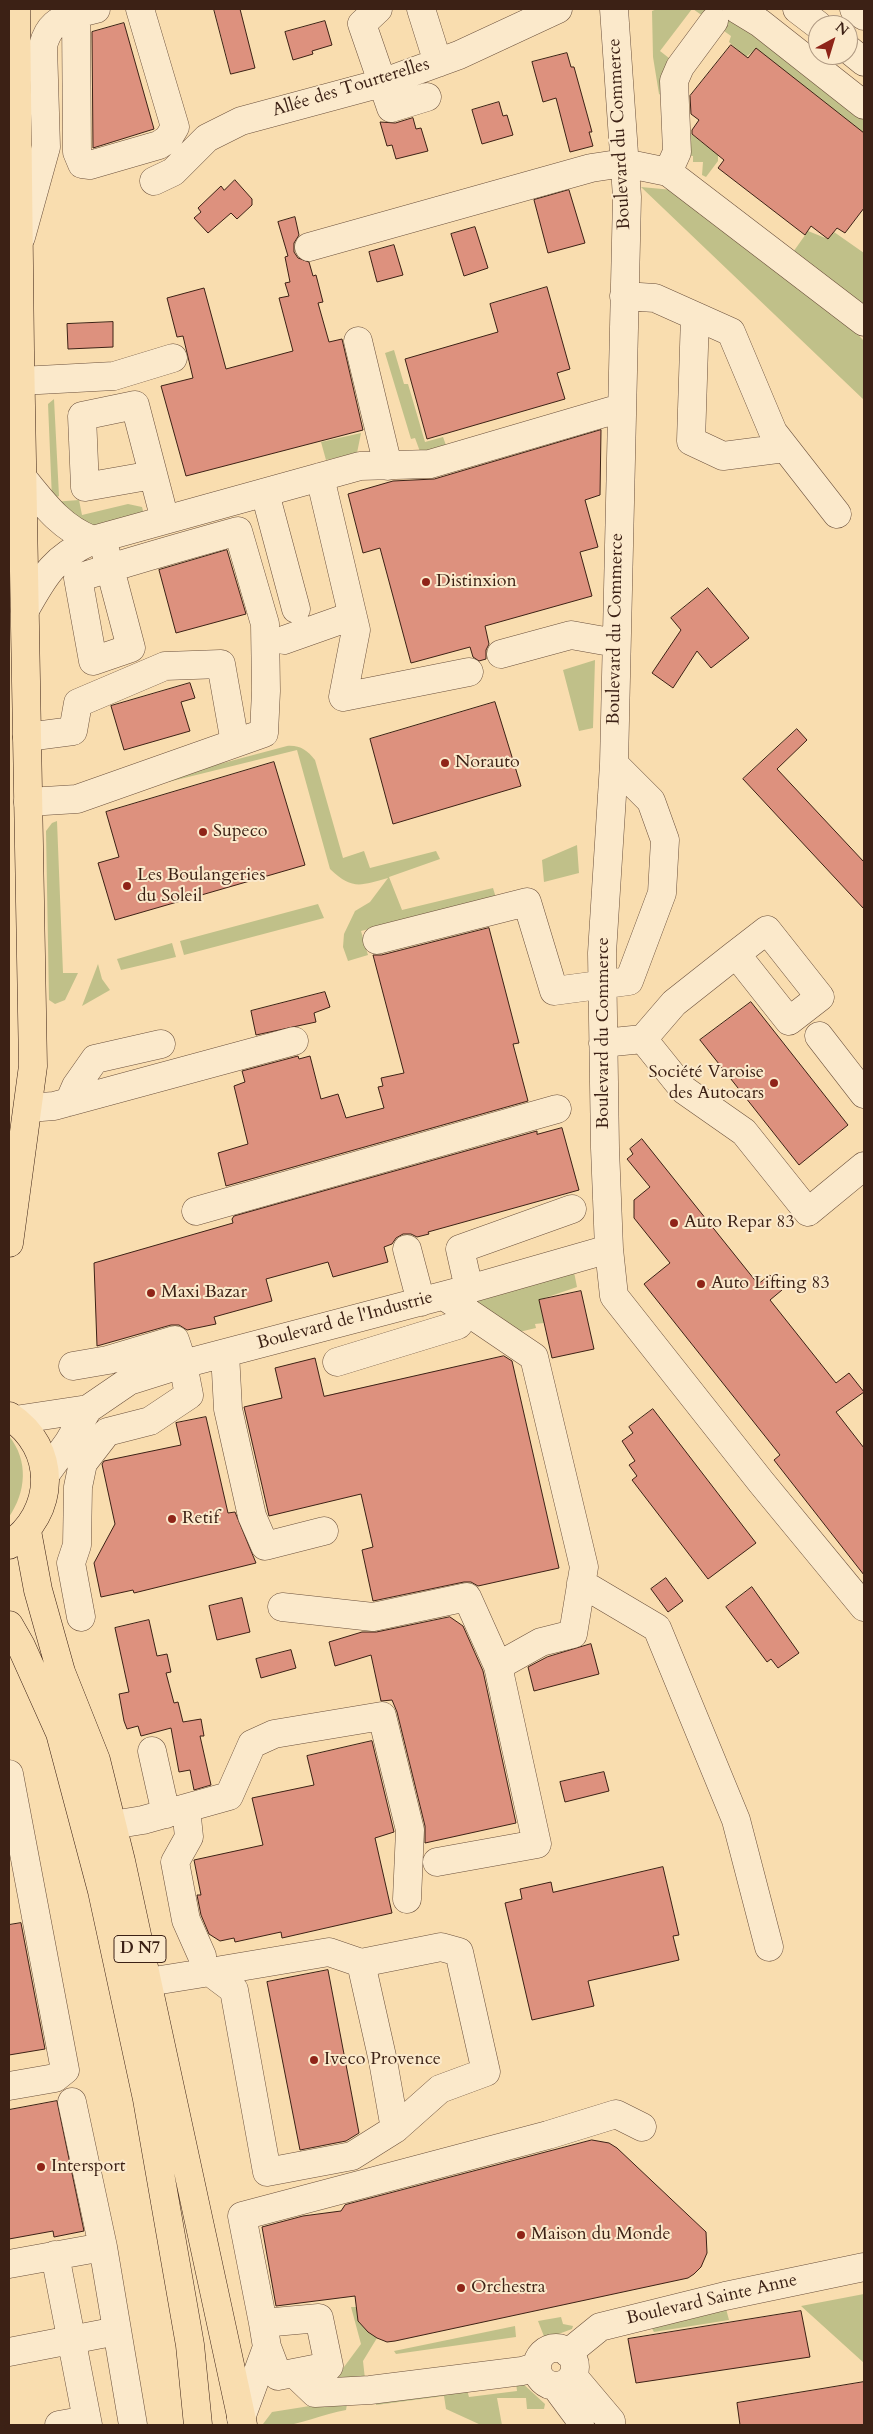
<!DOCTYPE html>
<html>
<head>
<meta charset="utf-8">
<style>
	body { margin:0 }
	#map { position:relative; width:873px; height:2434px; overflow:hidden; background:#f9ddaf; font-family:Cardo,serif }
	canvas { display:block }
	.frame { position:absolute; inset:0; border:10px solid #3c2115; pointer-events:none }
	.north { position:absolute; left:808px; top:15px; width:50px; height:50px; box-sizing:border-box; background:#fbe9cb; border:1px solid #af9982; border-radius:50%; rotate:39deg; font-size:14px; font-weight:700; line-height:20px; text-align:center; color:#3c2115 }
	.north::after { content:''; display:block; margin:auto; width:18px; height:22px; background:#8f2418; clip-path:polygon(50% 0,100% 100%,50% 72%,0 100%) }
</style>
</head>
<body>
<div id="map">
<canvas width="873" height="2434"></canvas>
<div class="frame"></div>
<div class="north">N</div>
</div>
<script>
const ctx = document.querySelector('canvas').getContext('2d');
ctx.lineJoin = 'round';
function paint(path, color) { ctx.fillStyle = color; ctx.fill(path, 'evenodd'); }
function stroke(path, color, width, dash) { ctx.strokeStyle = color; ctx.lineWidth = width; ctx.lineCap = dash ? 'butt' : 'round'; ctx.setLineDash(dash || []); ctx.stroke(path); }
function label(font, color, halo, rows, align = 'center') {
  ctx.font = font + ' Cardo,serif'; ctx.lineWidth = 4; ctx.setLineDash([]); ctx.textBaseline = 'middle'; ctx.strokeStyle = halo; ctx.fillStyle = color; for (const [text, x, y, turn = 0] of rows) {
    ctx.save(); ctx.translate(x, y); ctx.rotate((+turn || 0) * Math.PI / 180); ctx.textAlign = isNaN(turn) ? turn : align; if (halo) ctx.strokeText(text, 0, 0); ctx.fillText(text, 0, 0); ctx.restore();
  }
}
const green = new Path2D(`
	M657,9H692L660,51L674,62L665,98L659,94L653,57L652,11Z
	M693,9H716L739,19L864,116V133L756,49L746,57L729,42L731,36Z
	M690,133L718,155V161L706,177L702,175L703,162H693V156H684Z
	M641,187L673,190L848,324L864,341V400Z
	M808,231L828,239L834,232L864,253V308L791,255Z
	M394,350L404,384H408L425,442L443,437L447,448L422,457L415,438L411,439L385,353Z
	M54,399L59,496L52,499L48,404Z
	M361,433L357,453L326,460L321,442Z
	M79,500L82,515L128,504L142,507L143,511L141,514L90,527L53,502Z
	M595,660L593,728L579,731L563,670Z
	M287,746C300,745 307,750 315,760L343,858L364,851L370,868L436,851L440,859L389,877L402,910L493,888L496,898L361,931L368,955L348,961L343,947L344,934L355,911L370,902L388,878C361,885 353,891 330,869L297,750L168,782L163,779Z
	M57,821L63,973H78L65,1000L55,1004L49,1000L46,831L52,823Z
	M577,845L579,873L544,882L542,860Z
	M318,904L324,918L184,955L180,941Z
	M172,943L176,957L121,970L117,959Z
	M98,964L102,979L110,990L82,1006Z
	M574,1272L577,1287L539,1300L544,1323L535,1324L536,1328L519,1332L467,1303Z
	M9,1436C29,1461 26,1492 9,1517Z
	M864,2294V2363L801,2306Z
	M725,2305L729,2320L654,2332L650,2325Z
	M351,2307H357L358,2321L377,2338L363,2361L365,2379L322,2384L341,2371L361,2344Z
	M561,2317L563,2324L573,2326L572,2329L545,2339L538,2321Z
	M515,2326L516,2337L396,2354L394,2351Z
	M520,2381L545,2404L544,2409H527L526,2398H497L502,2425H481L446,2409L444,2396L376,2405L375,2400L466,2386L469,2397L517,2391L516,2382Z
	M347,2404L346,2410C319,2414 288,2432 263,2424L272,2412L316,2405Z`);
const building = new Path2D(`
	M214,9H240L255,68L231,74Z
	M325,21L332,45L312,51L313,54L293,60L285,32Z
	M124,23L154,129L93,148L92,32Z
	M731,45L748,58L756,48L864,133V208L845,233L837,228L828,239L811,226L805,235L718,168L724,160L692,134V130L699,120L691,114L690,96Z
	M567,53L571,67H574L592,132H589L593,146L570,152L556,98L543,102L532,62Z
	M499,102L503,116L507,115L513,135L482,144L472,110Z
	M413,118L416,129L421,128L428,151L396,159L392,145L387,146L380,122L395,123Z
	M235,180L252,199V205L237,219L231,213L208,233L194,218L201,212L198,208L221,186L224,190Z
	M569,190L585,243L548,253L534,200Z
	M295,217L299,235L294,243V252L298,258L309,262L313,276L316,275L323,302L318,303L329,342L342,339L363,430L186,476L161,386L193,378L183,336L177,337L167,298L204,288L226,369L293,351L279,298L289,296L285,283L290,282L285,257L288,256L278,222Z
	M475,227L488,268L464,276L451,234Z
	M394,245L403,275L377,282L369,252Z
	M547,287L570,369L557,373L565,399L427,439L405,359L498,332L490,304Z
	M113,322V347L68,349L67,324Z
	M601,430L600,495L585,500L598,547L580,552L592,596L485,626L489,644L486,650V659L479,661L473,657L470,647L411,663L380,548L363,553L348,494L393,481L434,479Z
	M227,550L246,614L176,633L159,570Z
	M708,588L749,638L711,668L697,651L673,688L652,673L681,630L671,618Z
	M190,683L195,698L181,702L190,731L124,750L111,706Z
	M495,702L521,786L393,824L370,739Z
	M797,729L807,740L777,769L864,862V909L743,779Z
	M274,762L305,865L115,920L98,863L119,857L106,812Z
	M489,928L519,1043L513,1044L528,1101L226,1186L218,1153L248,1144L234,1086L245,1082L242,1071L298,1056L299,1059L310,1056L321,1099L338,1094L346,1118L384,1108L378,1087L383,1086L381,1078L404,1073L373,955H381Z
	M325,992L330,1007L314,1013L316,1022L256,1035L251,1011Z
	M751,1002L848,1125L799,1165L700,1040Z
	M562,1128L579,1190L428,1232L429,1234L417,1237L411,1234H403L396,1238L392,1244L384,1247L388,1262L333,1277L328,1262L266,1279L272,1301L214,1317L216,1324L187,1330L179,1325H171L97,1346L94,1263L233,1223L232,1219L234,1216L537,1131V1134Z
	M642,1139L758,1284L770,1275L782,1290L770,1300L836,1383L849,1373L864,1392L836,1412L864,1448V1575L774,1460L780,1455L644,1284L670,1263L634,1218V1200L650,1187L627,1159L633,1154L630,1149Z
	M581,1291L594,1349L552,1358L539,1300Z
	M504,1356L512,1361L559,1568L478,1586L471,1582H464L373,1601L362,1550L373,1547L361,1494L269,1516L244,1407L282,1398L275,1368L315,1358L324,1396Z
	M653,1409L756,1543L708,1579L632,1480L637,1476L629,1465L635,1461L622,1441L633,1433L629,1427Z
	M206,1417L228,1513L235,1512L256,1563L134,1593L133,1590L101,1597L94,1563L115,1524L102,1464L104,1461L181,1445L176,1423Z
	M666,1578L683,1601L668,1612L651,1589Z
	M752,1587L799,1653L778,1668L771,1659L767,1662L726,1607Z
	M242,1598L250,1632L217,1640L209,1606Z
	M450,1617L463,1626L483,1671L516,1823L425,1843V1826L397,1712L392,1700L381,1701L371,1655L335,1666L329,1642L362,1632H376Z
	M149,1620L157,1656L167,1654L171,1672L166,1673L174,1703L178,1702L183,1722L201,1719L204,1736H200L211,1785L194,1790L190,1770L179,1772L171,1728L141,1736L138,1726L127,1729L124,1721L119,1694L129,1692L115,1628Z
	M591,1644L599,1674L534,1691L528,1667L547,1657Z
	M291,1650L296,1668L261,1678L256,1659Z
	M372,1741L394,1832L375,1838L392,1913L282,1938L281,1932L235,1942L234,1938L220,1941L209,1934L201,1915L197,1895H201L194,1860L263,1845L252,1798L314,1785L307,1756Z
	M604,1772L609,1791L565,1802L560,1782Z
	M663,1867L679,1935L673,1936L679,1960L588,1981L594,2006L532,2020L505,1903L522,1899L520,1889L551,1882L553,1892Z
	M21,1923L45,2049L9,2055V1925Z
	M328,1970L359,2133L346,2141L300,2150L267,1982Z
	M57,2101L84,2231L54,2237L53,2231L9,2239V2110Z
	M592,2140L609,2143L617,2148L706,2232L707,2253L701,2267L694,2274L688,2278L395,2341L387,2342L377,2338L368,2332L358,2321L355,2296L276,2306L262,2227L303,2216L341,2211L345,2205Z
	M801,2311L810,2357L636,2383L628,2339Z
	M864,2382V2425H740L737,2403Z`);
const minor = new Path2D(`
	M96,9L76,14L77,152L82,164L90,165L159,145L168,139L175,127L140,9
	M378,9L362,24L391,108L427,97
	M421,9L438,63
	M614,9L627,197L614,764L602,953L605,1148L609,1249L614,1296L761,1482L864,1607
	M737,9L760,23L864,105
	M797,9L818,25
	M854,9L864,16
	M848,49L864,62
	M668,172L677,152L674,81L680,67L714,21
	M154,181L173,172L207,138L241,121L382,83L459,55L558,9
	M21,237L46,147L43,46C48,26 58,20 76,14V9
	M309,247L591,168L624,163L668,172L864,322
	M624,296L655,298L731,332L773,432L837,514
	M695,316L691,441L723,456L785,448
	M358,341L388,466
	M20,381L114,376L173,358
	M153,475L85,487L82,416L135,405L165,520
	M22,477C43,503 61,528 93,540
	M320,477L356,630L343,697L469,672
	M265,493L296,609
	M25,610C45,574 54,558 93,540L360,466L430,464L621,408
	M284,640L352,616
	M501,654L571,635L616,643
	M27,737L73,731L78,703L165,666L221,664L235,743
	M28,802L77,799L264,733L266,691L265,624L238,531C184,546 131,561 78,578L93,661L131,648L102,538
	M377,940L527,902L554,991L629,981L662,893L665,840L651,801L614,764
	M819,1036L864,1094
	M643,1039L684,1090L744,1132L808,1212L864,1166
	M603,1043L643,1039L674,1003L736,954L789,1021L820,997L767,930L736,954
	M69,1102L76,1086L95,1059L161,1044
	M28,1108L54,1106L294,1041
	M196,1211L557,1109
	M407,1249L421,1302
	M469,1289L460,1249L572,1209
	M225,1353L228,1409L252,1516L265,1546L324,1531
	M337,1362L458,1325L468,1312
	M73,1366L108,1360L175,1340L183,1364L189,1395L150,1421L107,1432L83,1463L78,1487L77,1545L71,1563L81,1617
	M15,1420L88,1409L129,1381L183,1364L476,1287L609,1249
	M45,1475L68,1443L88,1409
	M581,1583L657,1628L736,1820L769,1947
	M282,1607L373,1617L467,1597L498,1666
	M152,1751L166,1814
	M9,1774L65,2070L55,2078L9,2086
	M186,1808L189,1837L175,1862L186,1920L202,1956
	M112,1825L143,1820L229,1796L252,1744L274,1734L382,1716L410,1830L407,1899
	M437,1862L537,1844L498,1666L541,1642L573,1634L584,1567L534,1357L444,1296
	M361,1963L441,1947L459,1952L486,2072L440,2089L395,2129
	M148,1982L210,1972L234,1990L267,2172L352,2156L395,2129L383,2061L361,1963L329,1952L210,1972
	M72,2102L103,2247
	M55,2255L87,2420
	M9,2264L103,2247L133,2425
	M319,2318L329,2366L278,2376L267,2347L263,2323Z
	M263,2323L242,2216L548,2135L616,2114L642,2127
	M537 2367a19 19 0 1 1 38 0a19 19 0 1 1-38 0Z
	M9,2352L117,2331
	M568,2353L600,2327L725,2296L864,2267
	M294,2373L315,2393L370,2390L522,2371L536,2367
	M573,2376L611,2421V2425
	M556,2387L579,2418L580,2425
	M241,2418L267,2347
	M59,2425L87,2420L88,2425`);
const major = new Path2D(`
	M9,1243L33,1066L20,351L16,9
	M9,1416C58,1448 56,1513 9,1545
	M27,1531L38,1590L61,1672L96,1760L121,1861L243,2425
	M9,1625L21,1646L60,1733L102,1891L147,2099L190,2345L198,2425`);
const markers = [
	[426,582,5,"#8f2418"],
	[445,763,5,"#8f2418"],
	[203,832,5,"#8f2418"],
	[127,886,5,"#8f2418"],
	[774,1083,5,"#8f2418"],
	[674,1223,5,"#8f2418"],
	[701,1284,5,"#8f2418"],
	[151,1293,5,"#8f2418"],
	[172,1519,5,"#8f2418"],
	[314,2060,5,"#8f2418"],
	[41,2167,5,"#8f2418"],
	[521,2235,5,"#8f2418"],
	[461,2288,5,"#8f2418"]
];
const shields = [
	[140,1949,52]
];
const shieldNames = [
	["D N7",140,1949]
];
const streetNames = [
	["Allée des Tourterelles",351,88,-17],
	["Boulevard du Commerce",620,134,-93],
	["Boulevard du Commerce",616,629,-89],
	["Boulevard du Commerce",604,1033,-90],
	["Boulevard de l'Industrie",345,1321,-15],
	["Boulevard Sainte Anne",712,2300,-13]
];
const poiNames = [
	["Distinxion",436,582],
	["Norauto",455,763],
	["Supeco",213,832],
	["Les Boulangeries",137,876],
	["du Soleil",137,897],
	["Société Varoise",764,1073,"right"],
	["des Autocars",764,1094,"right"],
	["Auto Repar 83",684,1223],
	["Auto Lifting 83",711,1284],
	["Maxi Bazar",161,1293],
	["Retif",182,1519],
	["Iveco Provence",324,2060],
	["Intersport",51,2167],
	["Maison du Monde",531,2235],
	["Orchestra",471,2288]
];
paint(green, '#c0c089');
paint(building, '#dd917e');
stroke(building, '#3c2115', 1);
stroke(minor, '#6b503c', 29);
stroke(major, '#3c2115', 29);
stroke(minor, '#fbe9cb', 28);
stroke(major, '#f9ddaf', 28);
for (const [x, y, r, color] of markers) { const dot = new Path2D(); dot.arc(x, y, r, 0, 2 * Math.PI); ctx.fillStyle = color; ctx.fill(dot); stroke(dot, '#fbe9cb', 2); }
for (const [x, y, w] of shields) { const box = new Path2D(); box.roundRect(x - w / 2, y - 13.5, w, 27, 4); ctx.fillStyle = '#fbe9cb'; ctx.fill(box); stroke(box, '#3c2115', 1); }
label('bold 16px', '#3c2115', null, shieldNames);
label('18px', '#3c2115', '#fbe9cb', streetNames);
label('18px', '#3c2115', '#fbe9cb', poiNames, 'left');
</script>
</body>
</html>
